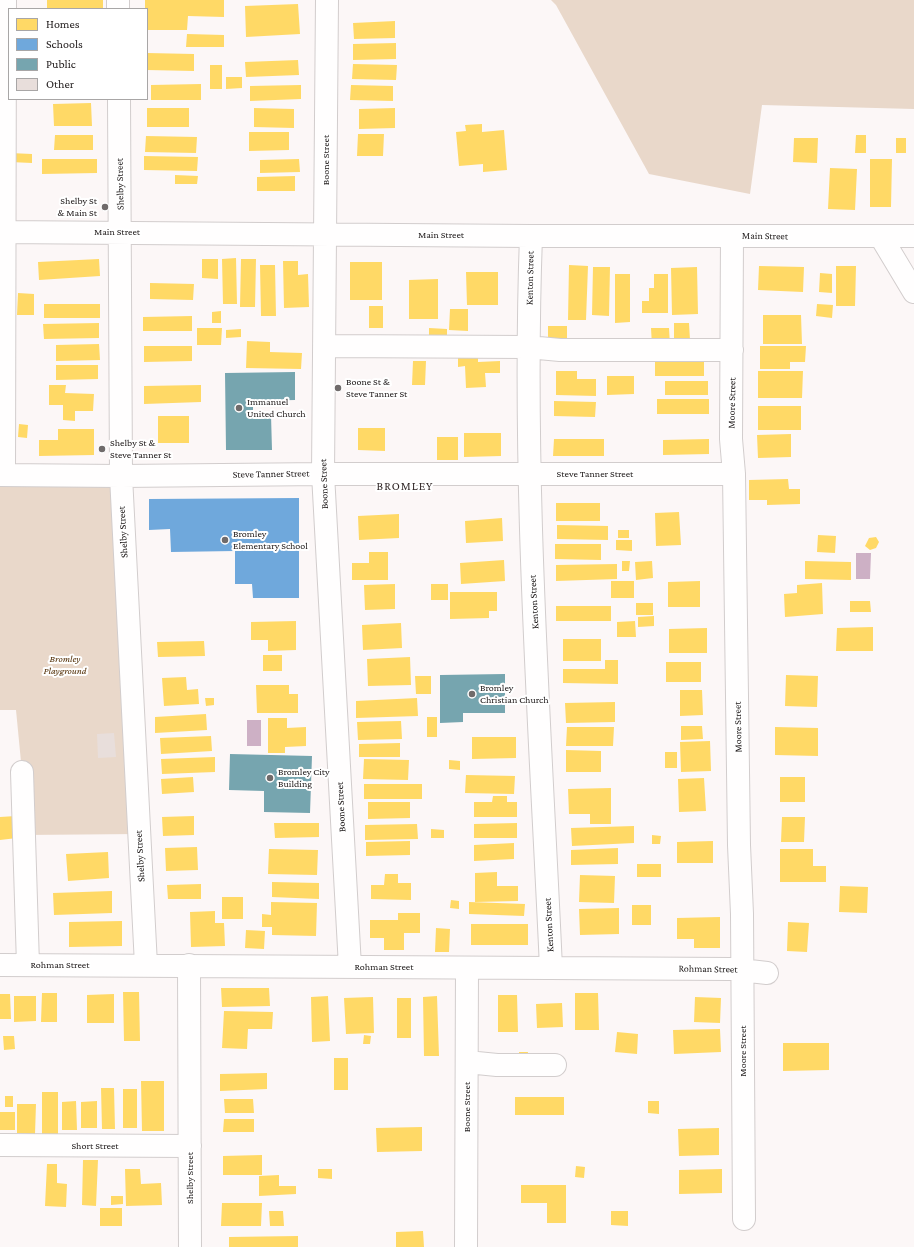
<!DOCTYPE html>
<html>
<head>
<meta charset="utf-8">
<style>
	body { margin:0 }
	#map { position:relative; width:914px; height:1247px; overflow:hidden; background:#fcf7f7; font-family:"Crimson Pro",serif }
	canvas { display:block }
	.legend { position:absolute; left:8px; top:8px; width:140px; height:92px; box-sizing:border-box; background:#fff; border:1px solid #a8a6a6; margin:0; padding:5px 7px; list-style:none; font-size:12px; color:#252020 }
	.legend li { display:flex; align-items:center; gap:8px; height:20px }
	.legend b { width:20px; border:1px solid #a8a6a6 }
</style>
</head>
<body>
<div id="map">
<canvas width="914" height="1247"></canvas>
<ul class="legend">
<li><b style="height:11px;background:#ffd966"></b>Homes</li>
<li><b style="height:11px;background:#6fa8dc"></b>Schools</li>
<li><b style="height:11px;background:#76a5af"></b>Public</li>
<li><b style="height:11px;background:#e8dedb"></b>Other</li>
</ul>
</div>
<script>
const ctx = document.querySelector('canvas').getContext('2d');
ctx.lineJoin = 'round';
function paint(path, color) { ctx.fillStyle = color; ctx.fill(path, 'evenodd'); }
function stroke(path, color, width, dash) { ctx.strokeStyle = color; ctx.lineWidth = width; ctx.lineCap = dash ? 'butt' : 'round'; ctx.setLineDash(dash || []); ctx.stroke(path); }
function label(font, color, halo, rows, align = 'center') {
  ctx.font = font + ' "Crimson Pro",serif'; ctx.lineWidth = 4; ctx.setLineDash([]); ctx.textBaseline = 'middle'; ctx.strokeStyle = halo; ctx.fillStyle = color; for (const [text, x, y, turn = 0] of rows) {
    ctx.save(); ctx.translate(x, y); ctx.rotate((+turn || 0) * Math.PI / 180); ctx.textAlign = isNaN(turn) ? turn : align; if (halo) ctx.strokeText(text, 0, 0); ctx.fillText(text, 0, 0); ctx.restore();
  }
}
const green = new Path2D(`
	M551,0H914V109L762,105L750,194L649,174L556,5Z
	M0,475L121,476L139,834L24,835L22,772L16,710H0Z`);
const water = new Path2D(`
	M856,553H871L870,579H856Z
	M247,720H261V746H247Z`);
const homes = new Path2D(`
	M47,0H103V9H47Z
	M145,0H224V17L188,16L187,30H147V9H145Z
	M298,4L300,34L246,37L245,6Z
	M395,21V38L354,39L353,23Z
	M187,34L224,35V47H186Z
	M396,43V59L353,60V44Z
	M147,53L194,54V71L147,70Z
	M298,60L299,75L246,77L245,62Z
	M353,64L397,65L396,80L352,79Z
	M210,65H222V89H210Z
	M226,77H242V88L226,89Z
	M201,84V100H151V85Z
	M301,85V99L250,101V86Z
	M351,85L393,86V101L350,100Z
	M91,103L92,126H54L53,104Z
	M147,108H189V127H147Z
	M254,108L294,109V128L254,127Z
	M395,108V128L359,129V109Z
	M482,124V132L504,130L507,170L483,172V164L459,166L456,132L466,131L465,125Z
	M249,132H289V150L249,151Z
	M358,134H384L383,156H357Z
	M55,135H93V150H54Z
	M856,135H866V153H855Z
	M146,136L197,137L196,153L145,152Z
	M794,138H818L817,163L793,162Z
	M896,138H906V153H896Z
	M10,153L32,154V163L10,162Z
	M144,156L198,157L197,171L144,170Z
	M42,159H97V173L42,174Z
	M299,159L300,172L260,173V160Z
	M870,159H892L891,207H870Z
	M830,168L857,169L855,210L828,209Z
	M175,175L198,176L197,184H175Z
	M295,176V191H257V177Z
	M236,258L237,304H223L222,259Z
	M99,259L100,276L39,280L38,262Z
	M202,259H218V279L202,278Z
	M241,259H256L255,307H240Z
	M283,261H298V275L308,274L309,307L284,308Z
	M350,262H382V300H350Z
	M260,265H275L276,316H261Z
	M569,265L588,266L586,320H568Z
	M759,266L804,267L803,292L758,290Z
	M836,266H856L855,306H836Z
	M593,267H610L609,316L592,315Z
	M697,267L698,314L672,315L671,268Z
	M466,272H498V305H467Z
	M820,273L832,274V293L819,292Z
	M615,274H630V322L615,323Z
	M654,274H668V313H642V301H649V288H654Z
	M438,279V319H409V280Z
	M150,283L194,284L193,300L150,299Z
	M18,293L34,294V315H17Z
	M44,304H100V318H44Z
	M817,304L833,305L832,318L816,316Z
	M369,306H383V328H369Z
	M450,309H468V331L449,330Z
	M221,311V323H212V312Z
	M763,315H801L802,344H763Z
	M192,316V331H143V317Z
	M99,323V338L44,339L43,324Z
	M674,323H689L690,340H674Z
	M548,326H567V342L548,341Z
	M197,328H222L221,345H197Z
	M429,328L447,329V344H429Z
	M651,328H669L670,345L652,346Z
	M241,329V337L226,338V330Z
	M247,341L270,342V352L302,353L301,369L246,368Z
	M99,344L100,360L56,361V345Z
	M144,346H192V361L144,362Z
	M760,346H806L805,362H790V369H760Z
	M458,354H478V362L500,361V373H485L486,387L466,388L465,366L458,367Z
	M413,361H426L425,385H412Z
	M655,361H704V376H655Z
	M56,365H98V379L56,380Z
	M556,371H577V379H596V396L556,395Z
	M758,371H803L802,398H758Z
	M607,376H634V394L607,395Z
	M665,381H708V395H665Z
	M49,385H66L65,393L94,394L93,411H75V421L63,420V405H49Z
	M201,385V402L144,404V386Z
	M657,399H709V414H657Z
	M554,401L596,402L595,417L554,416Z
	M758,406H801V430H758Z
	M158,416H189V443H158Z
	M19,424L28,425L27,438L18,437Z
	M358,428H385V451L358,450Z
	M58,429H94V455L39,456V440H58Z
	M464,433H501V456L464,457Z
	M791,434V457L758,458L757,435Z
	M437,437H458V460H437Z
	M554,439H604V456H553Z
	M709,439V454L663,455V440Z
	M788,479L789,489H800V504L767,505V500H749V480Z
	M556,503H600V521H556Z
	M679,512L681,545L656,546L655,513Z
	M399,514V538L359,540L358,516Z
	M502,518L503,541L466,543L465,521Z
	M557,525L608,526V540L557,539Z
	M618,530H629V538H618Z
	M818,535L836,536L835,553L817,552Z
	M876,537L879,542L876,548L870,550L865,546L869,538Z
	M616,540H632V551L616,550Z
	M555,544H601V560L555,559Z
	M369,552H388V580H352V563H369Z
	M504,560L505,581L461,584L460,563Z
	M622,561H630L629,571H622Z
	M652,561L653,578L636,580L635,562Z
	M805,561L851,562V580L805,579Z
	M617,564V579L556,581V565Z
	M611,581H634V598H611Z
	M700,581V607H668V582Z
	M822,583L823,614L785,617L784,594L797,593V585Z
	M395,584V609L365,610L364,585Z
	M431,584H448V600H431Z
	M450,592H497V611H489V618L450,619Z
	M850,601H870L871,612H850Z
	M636,603H653V615H636Z
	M556,606H611V621H556Z
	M654,616V626L638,627V617Z
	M296,621V650L268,651V640H251V622Z
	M635,621L636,637H617V622Z
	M401,623L402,648L363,650L362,625Z
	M873,627V651H836L837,628Z
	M707,628V653H669V629Z
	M563,639H601V661H563Z
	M204,641L205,656L158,657L157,642Z
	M263,655H282V671H263Z
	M410,657L411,685L368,686L367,659Z
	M605,660H618V684L563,683V669H605Z
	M666,662H701V682H666Z
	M786,675L818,676L817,707L785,706Z
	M415,676H431V694H416Z
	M186,677L187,690L198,689L199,704L164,706L162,678Z
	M256,685H289V694H298V713H257Z
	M680,690H702L703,715L680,716Z
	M205,698H214V705L206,706Z
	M417,698L418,716L356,718V701Z
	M615,702V722L566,723L565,703Z
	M206,714L207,730L155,733V717Z
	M427,717H437V737H427Z
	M268,718H287V728L306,727V746L285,747V753H268Z
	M401,721L402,739L358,740L357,722Z
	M681,726H702L703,739L681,740Z
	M567,727H614L613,746H566Z
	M775,727L818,728V756L775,755Z
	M211,736L212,751L161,754L160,738Z
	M472,737H516V758L472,759Z
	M710,741L711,771L681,772L680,742Z
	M400,743V757H359V744Z
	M566,750L601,751V772H566Z
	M665,752H677V768H665Z
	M215,757V772L162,774L161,759Z
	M364,759L409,760L408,780L363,779Z
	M449,760L460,761V770L449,769Z
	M466,775L515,776L514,794L465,793Z
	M193,777L194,792L162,794L161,779Z
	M780,777H805V802H780Z
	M704,778L706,811L679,812L678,779Z
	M364,784H422V799H364Z
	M611,788V824H590V814H569L568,789Z
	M493,796H507V802H517V817H474V802H492Z
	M368,802H410V818L368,819Z
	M16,816L17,838L0,840V817Z
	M194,816V835L163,836L162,817Z
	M782,817H805L804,842H781Z
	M274,823H319V837L275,838Z
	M517,823V838H474V824Z
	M417,824L418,839L365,840V825Z
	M634,826V843L572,846L571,828Z
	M431,829L444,830V838H431Z
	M652,835L661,836L660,844H652Z
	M410,841V855L366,856V842Z
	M713,841V863H677V842Z
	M514,843V859L474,861V845Z
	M197,847L198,870L166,871L165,848Z
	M618,848V864L571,865V850Z
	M269,849L318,850L317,875L268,874Z
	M780,849H813V866H826V882H780Z
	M108,852L109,878L68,881L66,854Z
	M637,864H661V877H637Z
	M497,872V886H518V901L475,902V873Z
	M385,874H398V883H411V900L371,899V885H384Z
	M580,875L615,876L614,903L579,902Z
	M272,882L319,883V899L272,897Z
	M201,884V899H168L167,885Z
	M840,886L868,887L867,913L839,912Z
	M112,891V913L54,915L53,893Z
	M222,897H243V919H222Z
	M451,900L459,901V909L450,908Z
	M271,902L317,903L316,936L272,935V927H262V914L271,915Z
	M469,902L525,904L524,916L469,914Z
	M632,905H651V925H632Z
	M619,908V934L580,935L579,909Z
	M215,911V923H224L225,946L191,947L190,912Z
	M398,913H420V933H404V950H384V938H370V920H398Z
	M720,917V948H694V939H677V918Z
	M122,921V946L69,947V922Z
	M788,922L809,923L807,952L787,951Z
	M471,924H528V945H471Z
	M436,928L450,929L449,952H435Z
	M246,930L265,931L264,949L245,948Z
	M221,988H269L270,1006L222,1007Z
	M123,992H139L140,1041H124Z
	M42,993H57V1022H41Z
	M575,993H598L599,1030H575Z
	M0,994H10L11,1019H0Z
	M114,994V1023H87V995Z
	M498,995H517L518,1032H498Z
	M14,996H36V1021L14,1022Z
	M328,996L330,1041L312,1042L311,997Z
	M437,996L439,1056H424L423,997Z
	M373,997L374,1033L346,1034L344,998Z
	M695,997L721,998L720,1023L694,1022Z
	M397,998H411V1038H397Z
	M562,1003L563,1027L537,1028L536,1004Z
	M224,1011L273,1012L272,1029H248L247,1049L222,1048Z
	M720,1029L721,1052L674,1054L673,1030Z
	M617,1032L638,1034L637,1054L615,1052Z
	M364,1035L371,1036L370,1044H363Z
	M3,1036H14L15,1049L4,1050Z
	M783,1043H829V1070L783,1071Z
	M519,1052H528L527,1060L519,1059Z
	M334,1058H348V1090H334Z
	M267,1073V1089L220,1091V1074Z
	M141,1081H164V1131H142Z
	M101,1088H114L115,1129H102Z
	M123,1089H137V1128H123Z
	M42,1092H58V1134H42Z
	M5,1096H13V1107H5Z
	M515,1097H564V1115H515Z
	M224,1099H253L254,1113H225Z
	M76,1101L77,1130H62V1102Z
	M97,1101V1128H81V1102Z
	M648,1101H659V1114L648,1113Z
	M17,1104H36L35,1134L17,1133Z
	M0,1112H15V1130H0Z
	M224,1119H254V1132H223Z
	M422,1127V1151L377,1152L376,1128Z
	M719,1128V1155L679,1156L678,1129Z
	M262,1155V1175H223V1156Z
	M83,1160H98L96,1206L82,1205Z
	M47,1164H57V1183L67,1184L66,1207L45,1206Z
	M576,1166L585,1167L584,1178L575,1177Z
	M125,1169H140L141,1184L161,1183L162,1205L126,1206Z
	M318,1169H332V1179L318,1178Z
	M722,1169V1193L679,1194V1170Z
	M279,1175V1186H296V1194L259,1196V1176Z
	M521,1185H566V1223H547V1203H521Z
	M111,1196H123V1204L111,1205Z
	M222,1203H262L261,1226H221Z
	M100,1208H122V1226H100Z
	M269,1211H283L284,1226H270Z
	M611,1211H628V1226L611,1225Z
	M423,1231L424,1247H396V1232Z
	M298,1236V1247H229V1237Z`);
const schools = new Path2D(`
	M299,498V598H253L252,584H235V551L171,552L170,529L149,530V499Z`);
const public = new Path2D(`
	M295,372V400L253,401V416L271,415L272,450H226L225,373Z
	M505,674V713H463V722L440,723V675Z
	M230,754L312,756L310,813L264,812V791L229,790Z`);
const building = new Path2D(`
	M114,733L116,757L98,758L97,734Z`);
const minor = new Path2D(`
	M118,0V9
	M327,0L323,474L350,967
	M119,99L121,476L146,965
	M0,232L531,236H914
	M531,236C522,480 540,724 551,968
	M732,236L731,439L734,474L739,845L742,914L744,1219
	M881,237L914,292
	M325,346L528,347L560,350H732
	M0,475L121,476L323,474H734
	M4,475L5,0
	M22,772L28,965
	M0,965L732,969L767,973
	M189,965L190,1247
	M467,1062L497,1065H555
	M0,1145L190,1146
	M466,1247L467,968`);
const markers = [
	[105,207,4,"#706b6b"],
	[338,388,4,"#706b6b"],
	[239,408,4,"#706b6b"],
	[102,449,4,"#706b6b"],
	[225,540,4,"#706b6b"],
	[472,694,4,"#706b6b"],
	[270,778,4,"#706b6b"]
];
const streetNames = [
	["Boone Street",326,160,-90],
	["Shelby Street",120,184,-91],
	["Main Street",117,232],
	["Main Street",441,235],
	["Main Street",765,236,1],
	["Kenton Street",530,278,-89],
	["Moore Street",732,403,-89],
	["Steve Tanner Street",271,474,-1],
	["Steve Tanner Street",595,474],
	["Boone Street",324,484,-92],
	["Shelby Street",123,532,-93],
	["Kenton Street",534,602,-93],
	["Moore Street",738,727,-91],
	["Boone Street",341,807,-93],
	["Shelby Street",140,856,-93],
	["Kenton Street",549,925,-93],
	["Rohman Street",60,965],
	["Rohman Street",384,967],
	["Rohman Street",708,969,1],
	["Moore Street",743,1051,-90],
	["Boone Street",467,1107,-90],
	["Short Street",95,1146],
	["Shelby Street",190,1178,-90]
];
const poiNames = [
	["Shelby St",97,201,"right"],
	["& Main St",97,213,"right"],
	["Boone St &",346,382],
	["Steve Tanner St",346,394],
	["Immanuel",247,402],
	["United Church",247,414],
	["Shelby St &",110,443],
	["Steve Tanner St",110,455],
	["Bromley",233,534],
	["Elementary School",233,546],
	["Bromley",480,688],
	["Christian Church",480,700],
	["Bromley City",278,772],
	["Building",278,784]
];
const parkNames = [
	["Bromley",65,659],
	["Playground",65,671]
];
const quarterNames = [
	["BROMLEY",405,486]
];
paint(green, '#e9d8ca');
paint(water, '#cdb0c5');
paint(homes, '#ffd966');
paint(schools, '#6fa8dc');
paint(public, '#76a5af');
paint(building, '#e8dedb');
stroke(minor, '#d2cdcd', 24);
stroke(minor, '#fffefe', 22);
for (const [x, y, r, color] of markers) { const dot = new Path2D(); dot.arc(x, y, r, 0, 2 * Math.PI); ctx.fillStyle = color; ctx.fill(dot); stroke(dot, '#fff', 1.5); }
label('10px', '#252020', '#fff', streetNames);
label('10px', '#252020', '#fff', poiNames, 'left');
label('italic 10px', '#502c02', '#fff', parkNames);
ctx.letterSpacing = '1px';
label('12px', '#312727', '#fff', quarterNames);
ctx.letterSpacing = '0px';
</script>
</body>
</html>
